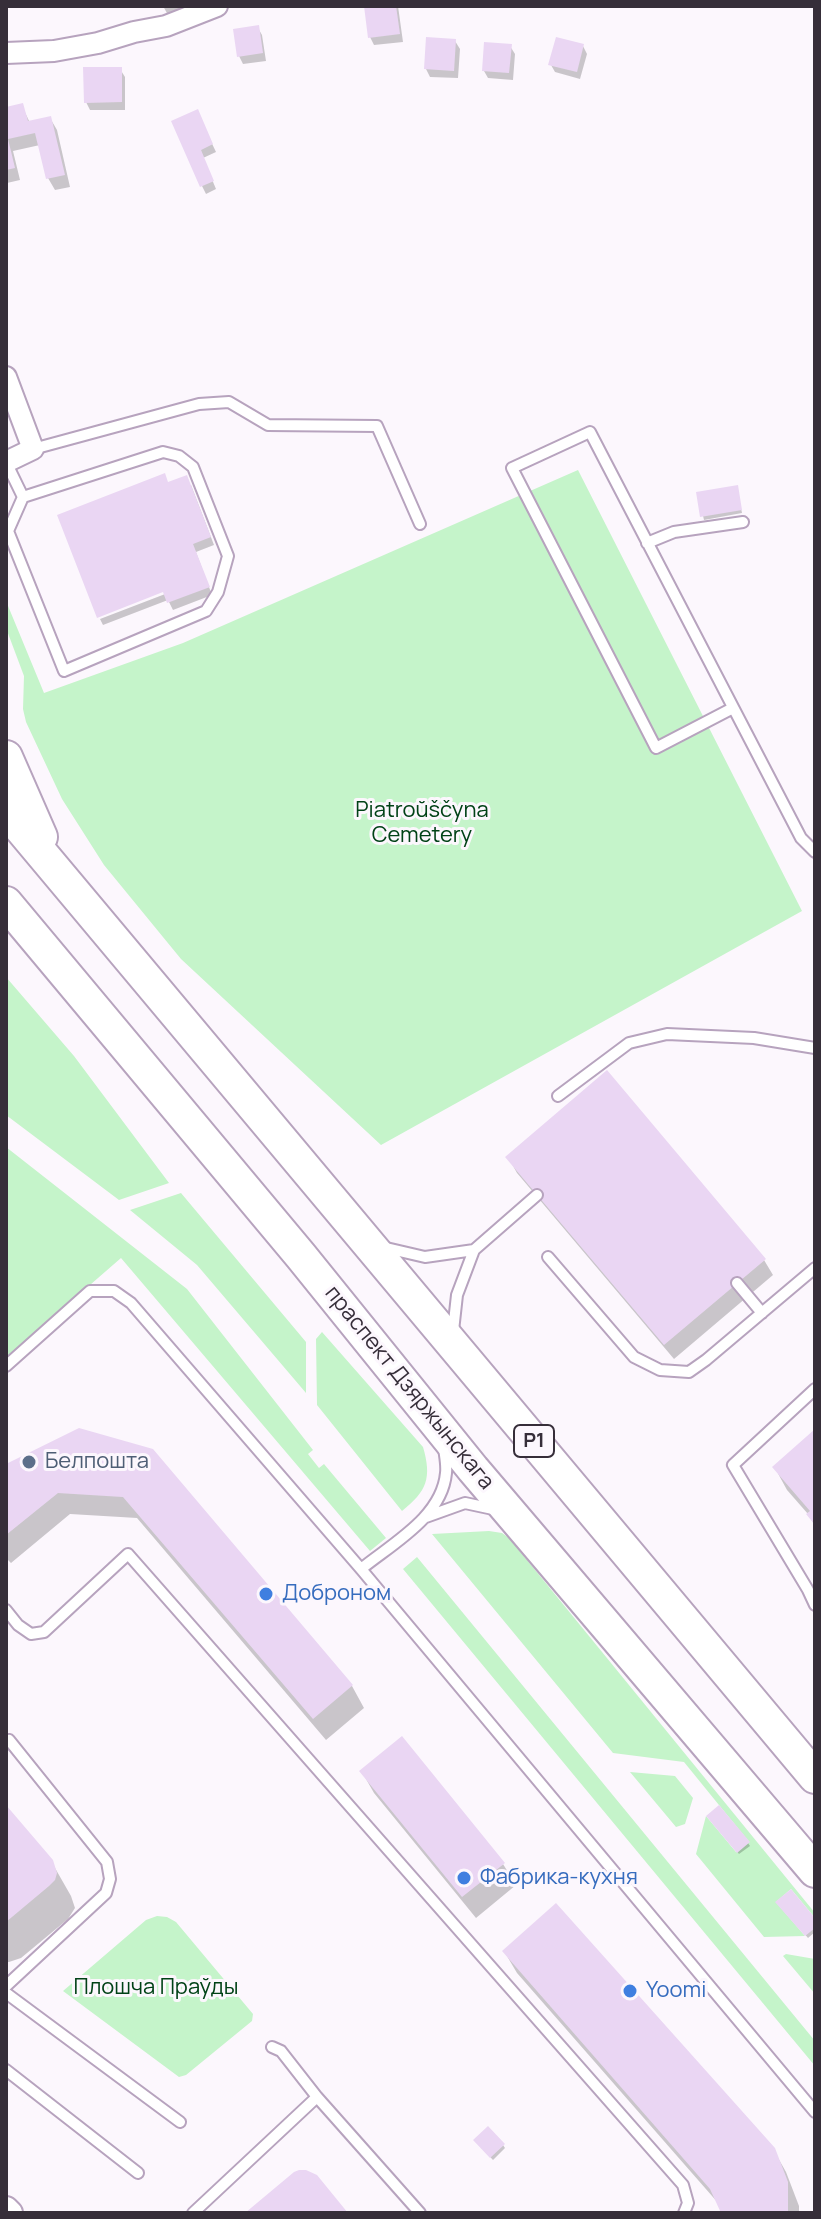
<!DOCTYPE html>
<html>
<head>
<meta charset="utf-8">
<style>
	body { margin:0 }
	#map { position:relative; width:821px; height:2219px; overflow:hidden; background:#fcf7fd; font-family:Manrope,sans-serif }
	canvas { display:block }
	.frame { position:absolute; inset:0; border:8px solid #362e39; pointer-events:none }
</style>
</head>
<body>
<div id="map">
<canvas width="821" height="2219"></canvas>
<div class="frame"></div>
</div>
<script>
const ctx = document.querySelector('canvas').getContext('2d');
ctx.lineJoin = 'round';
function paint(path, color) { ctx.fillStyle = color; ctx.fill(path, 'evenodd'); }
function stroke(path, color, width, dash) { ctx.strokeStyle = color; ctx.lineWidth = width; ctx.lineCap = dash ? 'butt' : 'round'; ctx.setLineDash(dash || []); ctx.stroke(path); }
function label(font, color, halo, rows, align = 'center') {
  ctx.font = font + ' Manrope,sans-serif'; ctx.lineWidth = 6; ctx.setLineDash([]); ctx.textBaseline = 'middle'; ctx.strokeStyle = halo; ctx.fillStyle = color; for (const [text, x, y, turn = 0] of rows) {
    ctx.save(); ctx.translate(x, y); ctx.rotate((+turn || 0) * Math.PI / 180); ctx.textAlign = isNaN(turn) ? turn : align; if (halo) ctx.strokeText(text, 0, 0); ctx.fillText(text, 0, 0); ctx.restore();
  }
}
const green = new Path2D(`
	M578,470L802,911L381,1145L181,959L104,865L62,799L26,722L23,709L24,676L6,628V601L44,693L183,643Z
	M6,977L74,1056L169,1183L119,1200L6,1115Z
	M6,1147L187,1289L313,1450L308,1454L319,1468L324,1464L386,1538L370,1551L121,1258L6,1358Z
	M181,1193L306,1342V1393L197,1265L130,1210Z
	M322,1332L423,1447C432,1478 427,1491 402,1511L317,1405L316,1339Z
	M489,1531L502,1533L509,1538L815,1913V1918L791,1889L776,1902L805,1936L764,1937L696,1854L706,1816L736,1852L749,1842L684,1762L613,1753L432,1534Z
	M417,1557L815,2041V2066L403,1569Z
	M630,1772L675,1776L693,1798L685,1824L676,1827Z
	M157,1916L167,1917L176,1922L253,2014L252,2021L186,2075L179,2077L63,1991L146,1920Z
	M786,1954L815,1959V1994L783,1956Z`);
const shadow = new Path2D(`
	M163,6H186L187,11L168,15Z
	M366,6H398L403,42L374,45L370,37Z
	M258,28L262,35L266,61L243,64L239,56Z
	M455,41L460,49L458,78L430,77L426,69Z
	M510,46L515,54L513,80L488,78L484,71Z
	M583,46L587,54L580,79L555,72L551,65Z
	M120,69L125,77V110H90L86,102Z
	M22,106L30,123L50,118L57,130L70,187L55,190L48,178L40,145L13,151L20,180L7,183L6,109Z
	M197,112L216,152L203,158L216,189L206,194L202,186Z
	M169,484L191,485L214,545L196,552L212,595L173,610L168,600L103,625L100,619L173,591Z
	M737,487L742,513L704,520L698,494Z
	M508,1157L764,1260L773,1275L674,1359L517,1173Z
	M79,1430L352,1686L364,1708L326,1740L137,1518L70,1514L11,1563L6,1558V1466Z
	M815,1431V1526L808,1514L787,1490L775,1468Z
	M362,1772L503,1864L516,1885L476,1918L374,1793Z
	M6,1808L51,1861L71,1896L75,1908L68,1919L21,1958L9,1962H6Z
	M710,1820L748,1843L750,1846L739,1854Z
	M780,1905L815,1921V1932L808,1938Z
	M504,1951L773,2149L786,2172L799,2206V2213H723L719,2204L517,1973Z
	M477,2143L503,2145L505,2148L493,2160Z`);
const building = new Path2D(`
	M364,6H396L400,34L368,38Z
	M259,25L263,53L237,57L233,29Z
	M426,37L456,39L454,71L424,69Z
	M556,37L584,44L577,72L548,65Z
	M484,42L512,44L509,73L482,71Z
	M83,67H122V102L84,103Z
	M23,103L28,121L51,116L65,175L46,179L35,133L8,139L15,168L6,170V107Z
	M198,109L213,144L201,150L214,181L200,187L171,121Z
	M165,473L168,482L187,475L211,537L193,544L210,587L167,603L163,592L97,618L57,515Z
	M738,485L742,510L700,517L696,492Z
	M607,1070L766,1259L664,1345L505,1157Z
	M79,1428L153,1449L353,1685L313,1719L123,1497L58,1493L6,1535V1464Z
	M815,1429V1525L806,1514L810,1511L772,1467Z
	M402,1736L505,1863L462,1897L359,1771Z
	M6,1805L53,1860L57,1873L55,1880L49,1886L6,1922Z
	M719,1805L750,1842L737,1853L706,1816Z
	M791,1889L815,1918V1928L805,1936L775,1902Z
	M556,1903L775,2148L788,2182V2213H721L710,2189L502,1951Z
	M488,2126L505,2144L490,2158L473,2140Z
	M299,2170H306L317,2175L348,2213H245L294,2172Z`);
const service = new Path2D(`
	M33,449L199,404L229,402L268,425L377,426L420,524
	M6,462L23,497L8,531L64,671L206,611L218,592L228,556L193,467L179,456L163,452L23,497
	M647,543L674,532L743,522
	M733,708L656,748L512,468L590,432L801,838L815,852
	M558,1096L629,1043L667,1034L754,1038L815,1048
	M382,1247L425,1257L474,1250
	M548,1257L634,1357L660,1370L689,1372L706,1360L815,1268
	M737,1283L762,1313
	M453,1331L457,1295L474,1250L537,1195
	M6,1366L90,1291H114L131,1303L361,1569L815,2112
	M815,1389L733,1465L808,1590L815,1605
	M426,1517L465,1503L493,1509
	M361,1569C393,1543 442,1517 446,1473C447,1465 445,1456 444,1448
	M6,1610L18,1625L31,1634L44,1632L128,1554L683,2185L688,2203L684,2213
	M6,1742L9,1740L107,1862L110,1879L106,1893L6,1986
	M6,1993L180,2122
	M272,2047L281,2051L317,2097L420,2213
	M6,2070L138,2173
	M193,2213L317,2097`);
const minor = new Path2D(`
	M6,53L54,51L98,43L134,32L166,26L217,6
	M6,377L33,449L6,462`);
const tertiary = new Path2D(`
	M6,2209L10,2213`);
const primary = new Path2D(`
	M6,757L41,837
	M6,811L815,1777
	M6,903L301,1256L473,1469L815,1871`);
const markers = [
	[29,1462,8,"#5c6f8a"],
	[266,1594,8,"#3f7fe0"],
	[464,1878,8,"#3f7fe0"],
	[630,1991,8,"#3f7fe0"]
];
const shields = [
	[534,1441,40]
];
const shieldNames = [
	["Р1",534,1441]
];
const parkNames = [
	["Piatroŭščyna",422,811],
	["Cemetery",422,836],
	["Плошча Праўды",156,1988]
];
const streetNames = [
	["праспект Дзяржынскага",409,1388,51]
];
const serviceNames = [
	["Белпошта",45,1462]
];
const shopNames = [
	["Доброном",282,1594],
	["Фабрика-кухня",480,1878],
	["Yoomi",646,1991]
];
paint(green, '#c5f4ca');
paint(shadow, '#0003');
paint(building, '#ead6f3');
stroke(service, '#b7a3be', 14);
stroke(minor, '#b7a3be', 24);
stroke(tertiary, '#b7a3be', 28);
stroke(primary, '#b7a3be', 36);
stroke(service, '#fff', 10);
stroke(minor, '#fff', 20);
stroke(tertiary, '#fff', 24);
stroke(primary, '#fff', 32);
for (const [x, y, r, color] of markers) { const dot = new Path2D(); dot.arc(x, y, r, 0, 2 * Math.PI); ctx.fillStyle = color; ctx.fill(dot); stroke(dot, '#fcf7fd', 3); }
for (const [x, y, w] of shields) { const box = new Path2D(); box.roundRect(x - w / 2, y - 16, w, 32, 6); ctx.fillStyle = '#fcf7fd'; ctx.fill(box); stroke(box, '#362e39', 2); }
label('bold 20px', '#362e39', null, shieldNames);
label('22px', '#004216', '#fcf7fd', parkNames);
label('22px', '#362e39', '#fcf7fd', streetNames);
label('22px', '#4e5e75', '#fcf7fd', serviceNames, 'left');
label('22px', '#366cbe', '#fcf7fd', shopNames, 'left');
</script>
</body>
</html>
